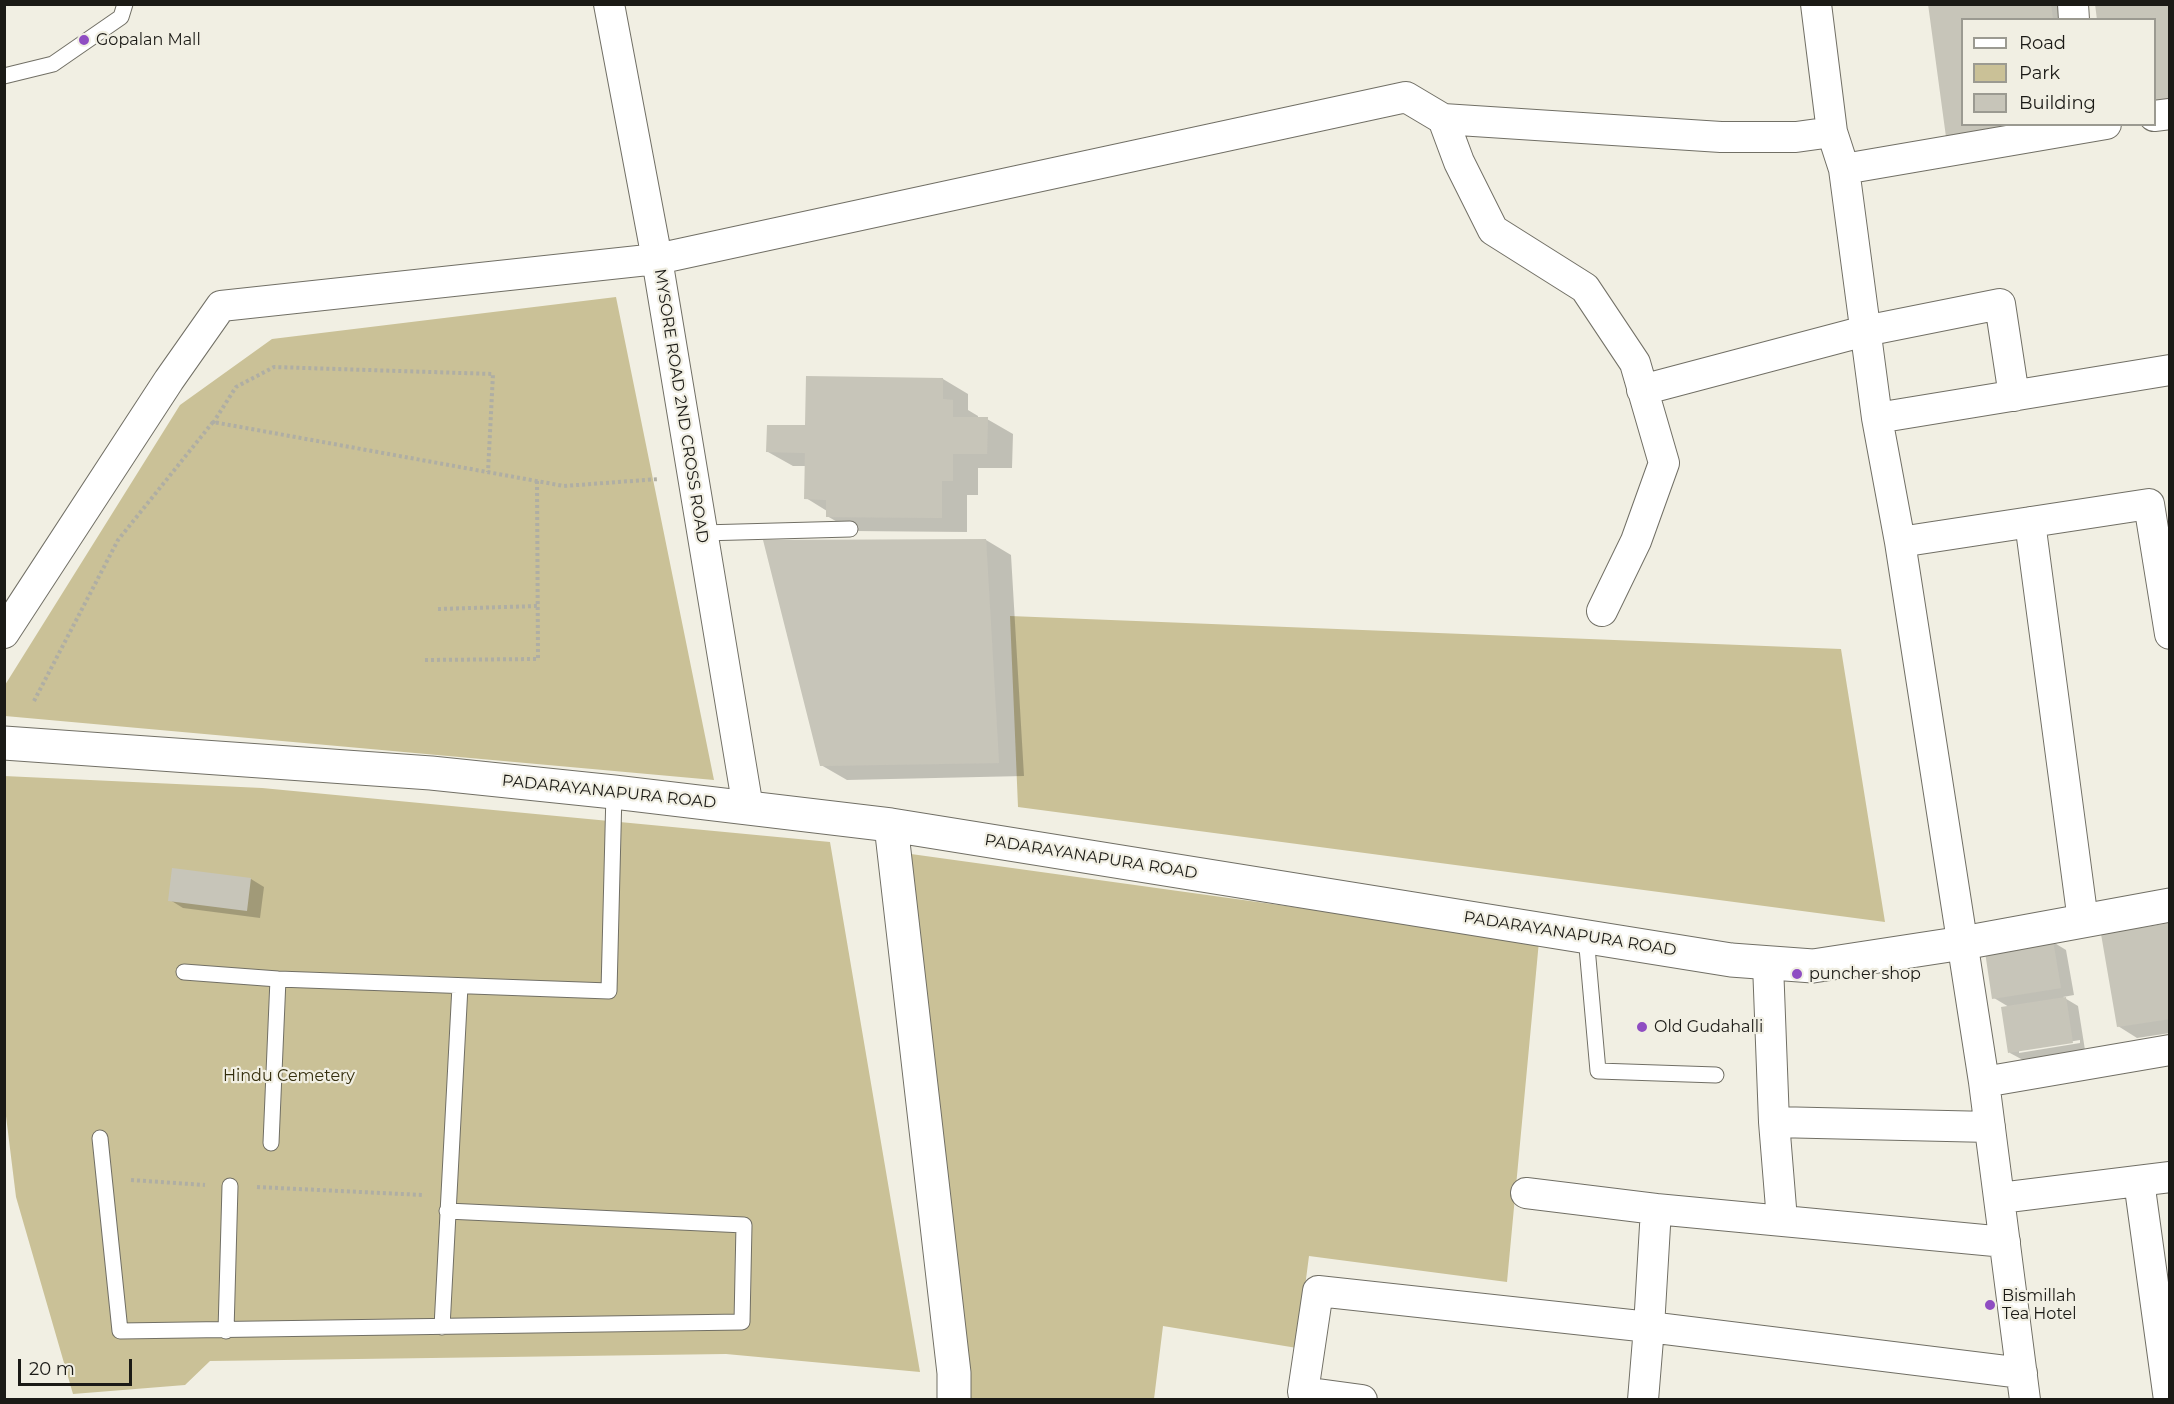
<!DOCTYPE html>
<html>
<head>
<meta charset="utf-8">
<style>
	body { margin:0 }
	#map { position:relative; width:2174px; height:1404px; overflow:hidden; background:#f1efe3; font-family:Montserrat,sans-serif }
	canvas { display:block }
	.frame { position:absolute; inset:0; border:6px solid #1b1a16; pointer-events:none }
	.legend { position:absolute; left:1961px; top:18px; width:195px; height:108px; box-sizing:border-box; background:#f1efe3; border:2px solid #9b9a91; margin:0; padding:8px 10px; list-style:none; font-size:18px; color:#1b1a16 }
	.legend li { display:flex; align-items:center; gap:12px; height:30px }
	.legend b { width:30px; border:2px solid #9b9a91 }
	.scale { position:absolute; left:18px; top:1359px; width:114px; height:27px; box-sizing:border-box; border:3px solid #1b1a16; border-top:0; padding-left:8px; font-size:18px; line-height:21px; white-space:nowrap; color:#1b1a16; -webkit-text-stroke:4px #f1efe3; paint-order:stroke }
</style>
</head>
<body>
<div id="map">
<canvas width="2174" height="1404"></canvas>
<div class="frame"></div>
<ul class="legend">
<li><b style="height:8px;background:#fff"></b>Road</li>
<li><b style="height:16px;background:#cac197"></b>Park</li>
<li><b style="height:16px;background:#c7c5b9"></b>Building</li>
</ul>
<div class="scale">20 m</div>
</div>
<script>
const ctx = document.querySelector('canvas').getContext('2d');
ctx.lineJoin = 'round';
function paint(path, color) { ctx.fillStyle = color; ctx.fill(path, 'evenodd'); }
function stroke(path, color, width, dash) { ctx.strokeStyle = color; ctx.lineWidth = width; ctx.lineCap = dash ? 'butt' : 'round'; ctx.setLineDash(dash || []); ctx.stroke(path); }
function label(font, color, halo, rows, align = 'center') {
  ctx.font = font + ' Montserrat,sans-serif'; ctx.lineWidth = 4.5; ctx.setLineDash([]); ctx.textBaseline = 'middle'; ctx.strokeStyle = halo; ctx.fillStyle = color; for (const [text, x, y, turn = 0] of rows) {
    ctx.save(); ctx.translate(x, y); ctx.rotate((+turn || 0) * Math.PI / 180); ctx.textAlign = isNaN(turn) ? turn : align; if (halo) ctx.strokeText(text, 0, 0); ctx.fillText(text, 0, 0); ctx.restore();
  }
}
const green = new Path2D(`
	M616,297L714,780L5,716V685L180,405L272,339Z
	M1010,616L1841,649L1885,922L1018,807Z
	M4,776L262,788L830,842L920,1372L726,1354L210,1361L185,1385L73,1394L16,1197L5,1108Z
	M911,854L1539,941L1507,1282L1309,1256L1297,1348L1163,1326L1154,1399L977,1400L964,1398Z`);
const shadow = new Path2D(`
	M1930,4H2074L2076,20H1962V124L1948,136Z
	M943,379L968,394V410L978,416V419H987L1013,434L1012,468H978V495H967V532L853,531L827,516V511L806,498V466H793L768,452L807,427Z
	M986,540L1011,555L1024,776L847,780L821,765Z
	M251,879L264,887L260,918L183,908L170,900Z
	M2170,925V1033L2137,1038L2118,1026Z
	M2053,942L2066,950L2074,995L2063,997L2078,1006L2085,1050L2023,1060L2010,1053L2009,1007L1994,998ZM2080,1040V1043L2019,1053V1050Z`);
const building = new Path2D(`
	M1928,4H2051L2053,20H1962V124H2027L1946,137Z
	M2095,4H2170V104L2154,106V20H2097Z
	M806,376L943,378V399L953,400V417H988L987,454H953V481H942V518L826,517V500L804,499L805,453L766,452L767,425H805Z
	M986,539L999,763L820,766L763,540Z
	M172,868L251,878L247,911L168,901Z
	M2170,923V1019L2117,1027L2101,934Z
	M2053,941L2061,988L1992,999L1985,952Z
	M2066,997L2073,1043L2008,1053L2001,1007Z`);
const path = new Path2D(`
	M213,423L236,387L274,367L493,374L488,472
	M438,609L538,606
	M425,660L538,659L537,481
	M34,701L118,540L213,422L564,486L659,479
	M131,1180L205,1185
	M257,1187L423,1195`);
const service = new Path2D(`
	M4,76L53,64L121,17L125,4
	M702,533L850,529
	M1586,936L1598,1071L1716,1075
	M184,972L278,979L609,991L614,792
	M100,1138L120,1331L742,1322L744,1225L447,1211
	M271,1143L278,979
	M442,1327L460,986
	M226,1331L230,1186`);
const minor = new Path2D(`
	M609,4L657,259L748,808
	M1816,4L1832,132L1844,169L1877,418L1900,542L1984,1082L2025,1400
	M2073,4L2074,20
	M2154,116L2170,114
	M1443,119L1459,162L1493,230L1585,288L1635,363L1664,463L1636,541L1602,611
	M1844,169L2106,124
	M1642,390L1865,331L2000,304L2014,396
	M1877,418L2170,370
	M2030,522L2083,921
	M1900,542L2149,504L2170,634
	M4,633L169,380L221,306L657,259L1406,97L1443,119L1721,137H1796L1832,132
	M1768,964L1774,1122L1782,1220
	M1984,1082L2170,1050
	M1774,1122L1990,1127
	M2139,1181L2169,1400
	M1526,1193L1656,1209
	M2000,1198L2170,1177
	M1362,1400L1303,1392L1318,1291L1649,1327L2022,1373
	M1643,1400L1649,1327L1656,1209L2005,1242`);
const tertiary = new Path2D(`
	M4,743L431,773L614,792L891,825L1731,960L1813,966L1963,943L2170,905
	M891,825L954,1373V1400`);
const markers = [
	[84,40,6,"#8f4dc2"],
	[1797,974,6,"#8f4dc2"],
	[1642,1027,6,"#8f4dc2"],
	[1990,1305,6,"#8f4dc2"]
];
const poiNames = [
	["Gopalan Mall",96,40],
	["puncher shop",1809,974],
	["Old Gudahalli",1654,1027],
	["Bismillah",2002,1296],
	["Tea Hotel",2002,1314]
];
const streetNames = [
	["MYSORE ROAD 2ND CROSS ROAD",681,406,81],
	["PADARAYANAPURA ROAD",609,792,6],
	["PADARAYANAPURA ROAD",1091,857,9],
	["PADARAYANAPURA ROAD",1570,934,9]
];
const parkNames = [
	["Hindu Cemetery",289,1076]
];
paint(green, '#cac197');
paint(shadow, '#0003');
paint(building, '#c7c5b9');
stroke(service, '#716f65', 17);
stroke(minor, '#716f65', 32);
stroke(tertiary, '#716f65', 35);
stroke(path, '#afaea4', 4, [3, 3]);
stroke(service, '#fff', 15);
stroke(minor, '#fff', 30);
stroke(tertiary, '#fff', 33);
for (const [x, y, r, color] of markers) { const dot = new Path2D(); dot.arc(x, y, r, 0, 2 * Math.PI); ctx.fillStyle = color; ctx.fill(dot); stroke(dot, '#f1efe3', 2); }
label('16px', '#1b1a16', '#f1efe3', poiNames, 'left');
label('16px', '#1b1a16', '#f1efe3', streetNames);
label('16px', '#342e0d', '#f1efe3', parkNames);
</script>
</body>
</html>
